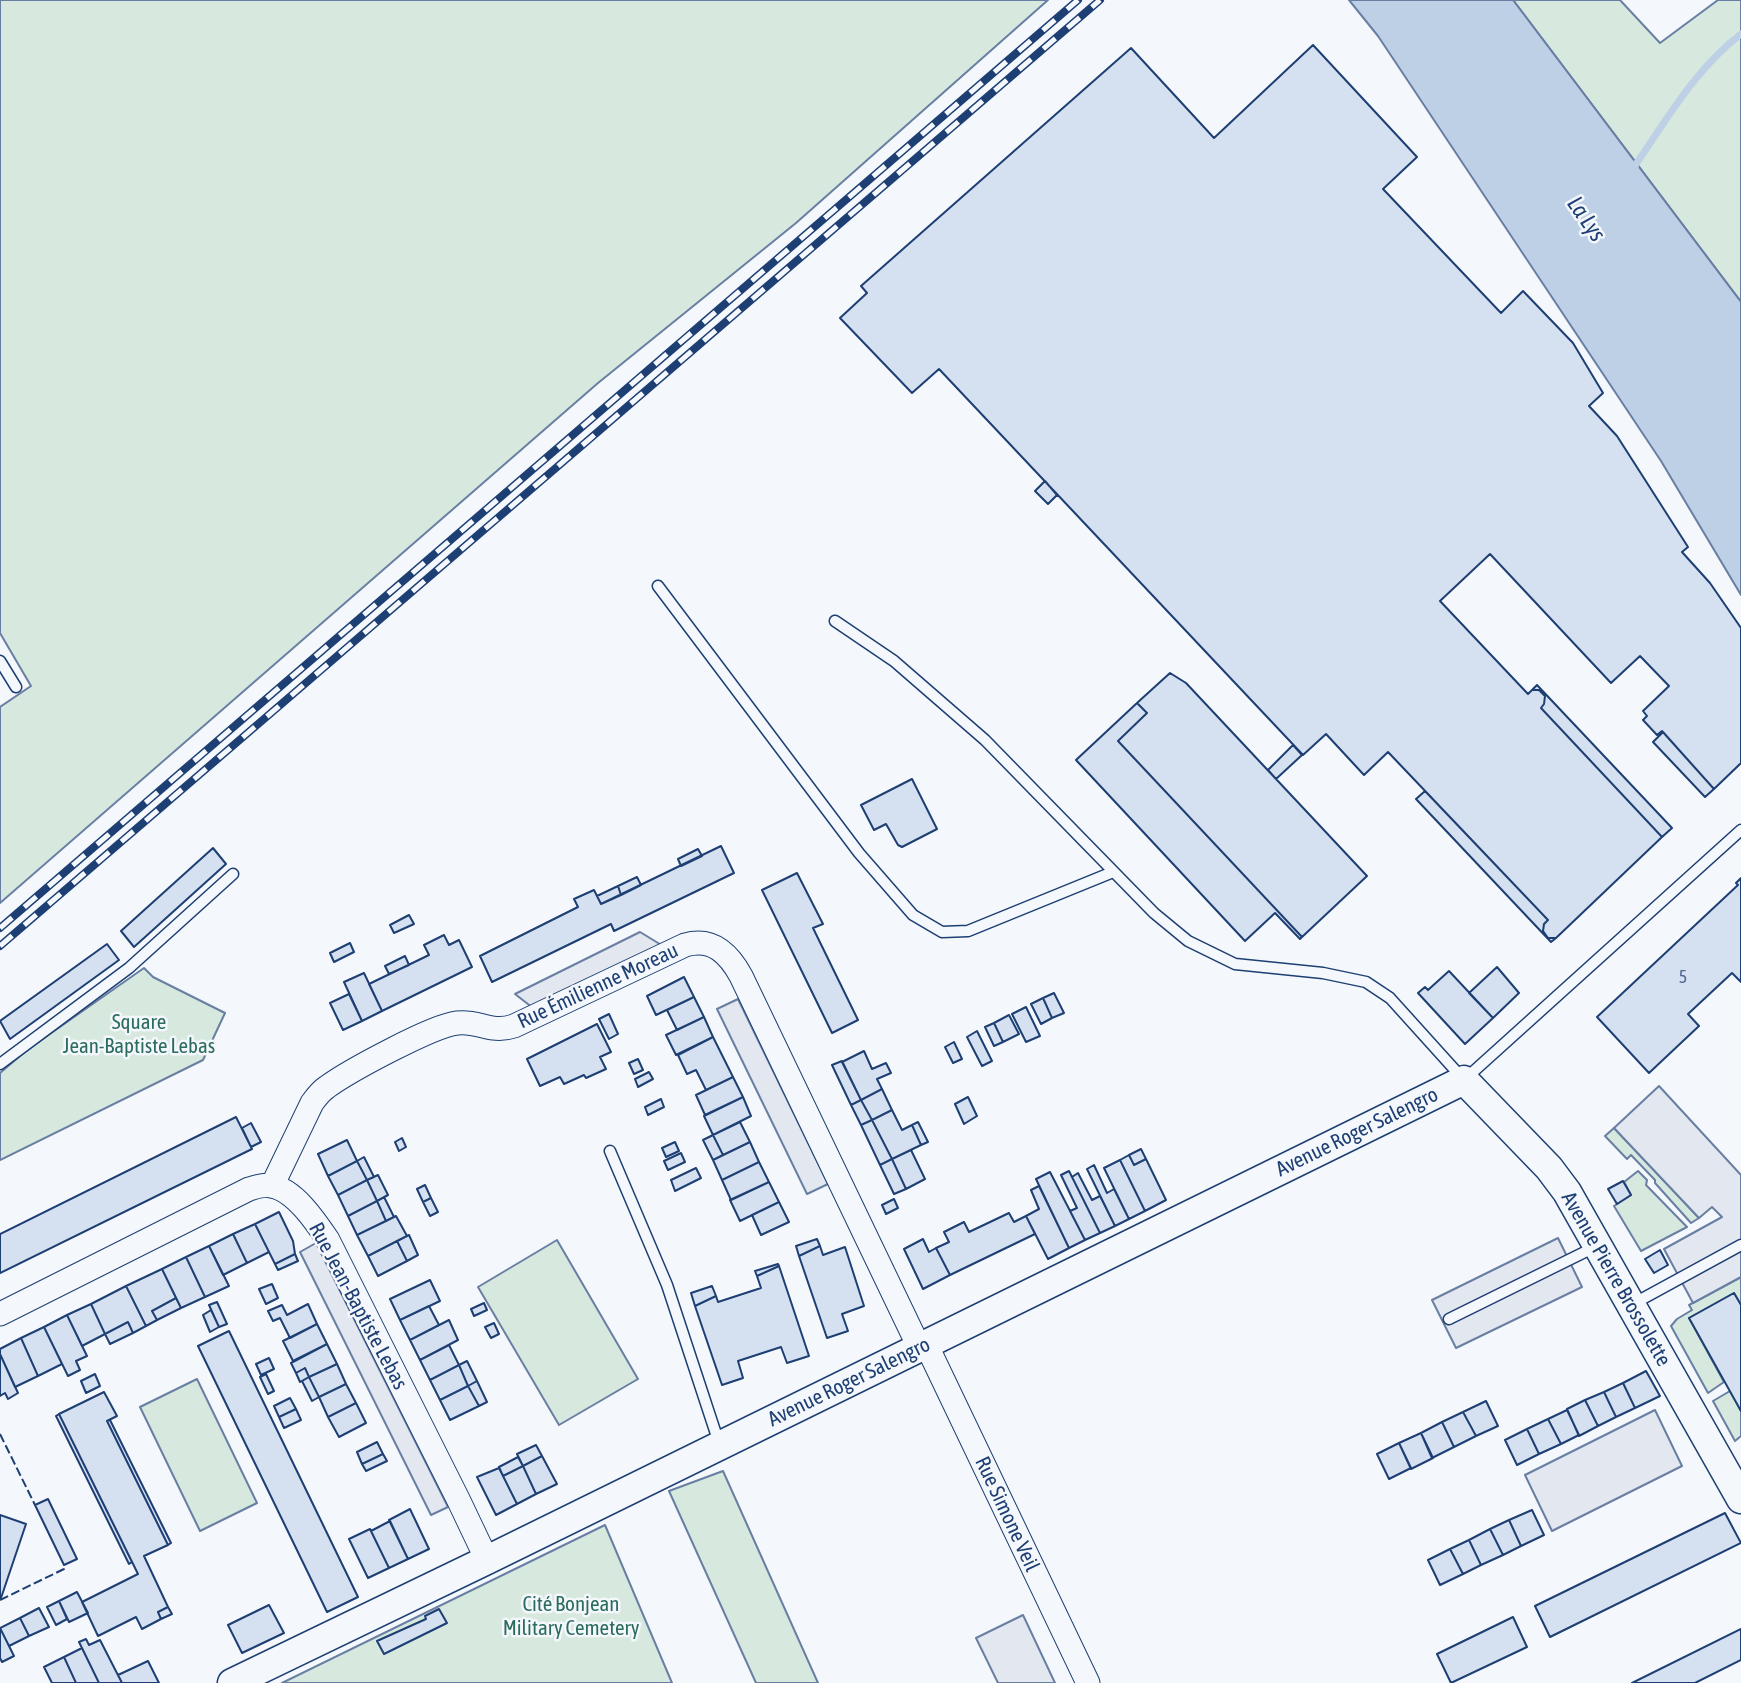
<!DOCTYPE html>
<html>
<head>
<meta charset="utf-8">
<style>
	body { margin:0 }
	canvas { display:block; background:#f4f7fb }
</style>
</head>
<body>
<canvas width="1741" height="1683"></canvas>
<script>
const ctx = document.querySelector('canvas').getContext('2d');
ctx.lineJoin = 'round';
function paint(path, color) { ctx.fillStyle = color; ctx.fill(path, 'evenodd'); }
function stroke(path, color, width, dash) { ctx.strokeStyle = color; ctx.lineWidth = width; ctx.lineCap = dash ? 'butt' : 'round'; ctx.setLineDash(dash || []); ctx.stroke(path); }
function label(font, color, halo, rows, align = 'center') {
  ctx.font = font + ' "Asap Condensed",sans-serif'; ctx.lineWidth = 5; ctx.setLineDash([]); ctx.textBaseline = 'middle'; ctx.strokeStyle = halo; ctx.fillStyle = color; for (const [text, x, y, turn = 0] of rows) {
    ctx.save(); ctx.translate(x, y); ctx.rotate((+turn || 0) * Math.PI / 180); ctx.textAlign = isNaN(turn) ? turn : align; if (halo) ctx.strokeText(text, 0, 0); ctx.fillText(text, 0, 0); ctx.restore();
  }
}
const green = new Path2D(`
	M0,0H1048L796,223L598,383L0,903V707L31,686L0,633Z
	M1513,0H1620L1660,43L1718,0H1741V302Z
	M144,968L153,977L225,1013L203,1060L0,1160V1073L27,1050Z
	M1614,1128L1699,1218L1691,1223L1655,1183V1180L1631,1155L1627,1159L1605,1136Z
	M1638,1171L1647,1180L1646,1185L1687,1227L1641,1251L1614,1206L1631,1195L1624,1182Z
	M557,1240L638,1379L559,1425L478,1287Z
	M1741,1277V1305L1734,1293L1689,1318L1724,1382L1708,1393L1671,1326L1677,1319L1692,1310L1689,1305Z
	M197,1379L257,1503L200,1531L140,1407Z
	M1730,1391L1741,1411V1436L1735,1441L1713,1401Z
	M723,1471L818,1683H756L669,1491Z
	M605,1525L672,1683H282Z`);
const parking = new Path2D(`
	M640,932L663,946L533,1008L515,994Z
	M738,999L828,1184L807,1194L717,1009Z
	M1659,1086L1741,1175V1277L1693,1303L1664,1249L1722,1217L1712,1207L1699,1218L1614,1128Z
	M1558,1238L1582,1287L1456,1348L1432,1300Z
	M316,1243L448,1507L431,1515L300,1252Z
	M1655,1410L1682,1466L1552,1531L1525,1475Z
	M1023,1615L1055,1683H998L976,1638Z`);
const water = new Path2D(`
	M1349,0H1513L1741,302V595L1661,461L1378,36Z`);
const stream = new Path2D(`
	M1633,173L1636,164C1667,119 1697,67 1741,34`);
const building = new Path2D(`
	M1313,45L1417,157L1383,189L1501,313L1523,291L1573,343L1603,393L1589,406L1617,436L1688,547L1682,552L1710,583L1741,628V763L1714,789L1662,731L1657,735L1643,720L1647,716L1643,711L1669,686L1640,656L1611,683L1490,554L1440,601L1528,694L1532,690H1539L1545,696L1544,704L1541,708L1662,837L1556,938H1548L1543,931L1544,924L1548,920L1388,752L1364,775L1326,734L1303,755L939,369L912,393L840,318L867,293L861,286L1131,48L1214,138Z
	M1045,481L1057,495L1048,504L1035,491Z
	M1170,673L1186,683L1367,876L1302,937L1118,741L1147,713L1137,703Z
	M1537,685L1672,828L1662,837L1541,708L1544,704L1545,696L1539,690H1532Z
	M1137,703L1147,713L1118,741L1302,937L1300,939L1275,913L1245,941L1076,760Z
	M1663,732L1714,789L1705,797L1653,742Z
	M1293,745L1302,755L1276,779L1268,770Z
	M912,779L937,829L902,847L898,845L886,824L874,830L861,805Z
	M1425,791L1548,920L1544,924L1543,931L1548,938H1556L1551,942L1416,799Z
	M721,846L734,873L614,931L611,924L492,982L480,956L578,907L574,899L594,890L601,904Z
	M213,848L226,864L134,947L121,931Z
	M698,849L702,856L681,866L678,859Z
	M797,873L823,924L813,928L858,1020L832,1033L762,890Z
	M637,877L641,885L621,895L618,886Z
	M1741,878V982L1732,973L1688,1014L1699,1026L1649,1073L1597,1017L1738,885L1736,883Z
	M618,886L621,895L601,904L597,896Z
	M409,915L414,924L394,933L390,925Z
	M444,935L449,945L459,940L472,967L382,1011L369,984L429,955L424,945Z
	M350,943L354,952L334,962L330,953Z
	M107,944L119,960L10,1039L0,1021Z
	M405,956L409,965L389,974L385,966Z
	M1497,967L1519,993L1493,1018L1469,993Z
	M1449,971L1493,1018L1465,1044L1418,993L1425,987L1428,990Z
	M364,973L382,1011L362,1021L344,982Z
	M684,977L694,997L656,1015L647,996Z
	M1054,993L1064,1013L1052,1018L1043,998Z
	M349,994L362,1021L343,1030L330,1003Z
	M694,997L704,1017L677,1030L667,1010Z
	M1043,998L1052,1018L1041,1024L1031,1004Z
	M1026,1007L1040,1036L1026,1042L1012,1014Z
	M609,1014L618,1034L609,1039L599,1019Z
	M1009,1015L1019,1034L1003,1042L994,1023Z
	M704,1017L713,1037L676,1055L666,1035Z
	M994,1023L1003,1042L994,1046L985,1027Z
	M597,1024L611,1052L600,1057L606,1069L586,1078L584,1075L564,1084L560,1077L540,1086L527,1059Z
	M977,1031L992,1061L982,1066L967,1037Z
	M713,1037L733,1077L706,1090L696,1070L687,1074L678,1055Z
	M954,1042L962,1059L953,1063L945,1047Z
	M864,1051L872,1069L886,1063L891,1073L877,1079L882,1089L861,1100L842,1062Z
	M638,1059L643,1070L634,1074L629,1063Z
	M842,1061L861,1100L851,1105L832,1065Z
	M649,1072L653,1079L638,1087L635,1079Z
	M733,1077L743,1097L705,1115L696,1095Z
	M882,1089L892,1110L872,1120L861,1100Z
	M743,1097L751,1116L713,1135L704,1116Z
	M968,1097L977,1116L964,1124L955,1104Z
	M661,1099L664,1107L648,1115L645,1107Z
	M861,1100L872,1120L861,1125L851,1105Z
	M892,1110L902,1130L912,1125L921,1145L892,1159L872,1120Z
	M236,1117L252,1149L0,1273V1234Z
	M872,1120L892,1159L880,1165L861,1125Z
	M740,1122L750,1142L723,1155L713,1135Z
	M918,1122L928,1142L921,1145L912,1125Z
	M251,1123L261,1142L251,1147L242,1128Z
	M713,1135L723,1155L713,1160L703,1140Z
	M402,1138L406,1147L399,1151L395,1142Z
	M347,1140L357,1161L328,1176L318,1154Z
	M675,1142L679,1151L666,1157L662,1148Z
	M750,1142L759,1162L722,1180L713,1160Z
	M1141,1149L1146,1159L1134,1165L1129,1155Z
	M911,1150L925,1179L906,1189L892,1159Z
	M681,1153L685,1162L668,1170L664,1161Z
	M1129,1155L1134,1165L1146,1159L1166,1200L1145,1211L1120,1160Z
	M364,1157L374,1177L367,1180L357,1161Z
	M892,1159L906,1189L894,1194L880,1165Z
	M1120,1160L1145,1211L1129,1219L1104,1168Z
	M357,1161L367,1180L338,1195L328,1176Z
	M759,1162L769,1182L731,1200L722,1180Z
	M1094,1165L1107,1193L1114,1189L1129,1219L1115,1226L1087,1169Z
	M696,1168L701,1178L675,1191L671,1180Z
	M1069,1171L1100,1233L1085,1240L1070,1211L1077,1208L1061,1175Z
	M1050,1172L1085,1240L1069,1248L1036,1179Z
	M1078,1173L1092,1200L1100,1196L1115,1226L1100,1233L1072,1177Z
	M378,1175L388,1195L377,1201L367,1180Z
	M367,1180L377,1201L348,1216L338,1195Z
	M1623,1181L1631,1195L1617,1204L1608,1189Z
	M769,1182L779,1202L740,1221L730,1200Z
	M425,1185L431,1198L423,1202L417,1189Z
	M1039,1186L1069,1248L1048,1259L1026,1216L1039,1209L1031,1190Z
	M384,1197L394,1217L386,1221L377,1201Z
	M431,1198L438,1212L430,1216L423,1202Z
	M894,1199L898,1208L886,1214L882,1205Z
	M377,1201L386,1221L357,1235L348,1216Z
	M779,1202L789,1222L761,1235L752,1215Z
	M279,1212L293,1241L295,1254L275,1264L255,1224Z
	M1009,1213L1014,1222L1026,1216L1035,1234L950,1275L936,1248L949,1242L944,1232L964,1222L969,1232Z
	M396,1216L407,1236L368,1256L357,1235Z
	M255,1224L269,1252L247,1263L233,1234Z
	M233,1234L247,1263L223,1275L209,1246Z
	M409,1235L418,1255L407,1261L397,1241Z
	M817,1239L820,1246L799,1256L796,1246Z
	M923,1239L929,1252L936,1248L950,1275L923,1289L904,1249Z
	M397,1241L407,1261L378,1276L368,1256Z
	M209,1246L229,1286L205,1297L186,1257Z
	M820,1246L823,1255L845,1247L864,1306L842,1314L848,1331L827,1338L799,1256Z
	M1660,1250L1668,1265L1654,1273L1645,1259Z
	M295,1254L298,1261L278,1270L275,1264Z
	M186,1257L205,1297L181,1308L162,1269Z
	M778,1264L779,1266L757,1276L755,1271Z
	M779,1266L809,1356L787,1363L781,1347L738,1361L743,1378L722,1385L695,1306L716,1296L718,1302L761,1288L757,1276Z
	M162,1269L176,1298L152,1311L157,1320L146,1326L126,1286Z
	M430,1280L440,1301L400,1320L390,1299Z
	M272,1284L278,1298L266,1304L259,1289Z
	M126,1286L146,1326L133,1333L128,1322L105,1334L91,1304Z
	M712,1286L716,1296L695,1306L691,1293Z
	M1734,1293L1741,1305V1411L1689,1318Z
	M176,1298L181,1308L157,1320L152,1311Z
	M217,1302L227,1324L219,1327L209,1305Z
	M484,1303L487,1310L474,1316L471,1309Z
	M91,1304L105,1334L82,1346L67,1315Z
	M308,1304L317,1324L290,1338L280,1318L273,1321L268,1311L282,1305L287,1315Z
	M429,1306L439,1325L410,1340L400,1320Z
	M211,1310L219,1327L210,1332L203,1315Z
	M67,1315L87,1356L76,1361L80,1370L68,1376L44,1327Z
	M449,1320L458,1340L420,1360L410,1340Z
	M128,1322L133,1333L110,1344L105,1334Z
	M494,1323L499,1334L491,1338L485,1327Z
	M317,1324L327,1344L293,1361L283,1341Z
	M44,1327L62,1364L38,1376L21,1338Z
	M229,1331L358,1597L327,1612L198,1346Z
	M21,1338L38,1376L15,1387L0,1354V1349Z
	M327,1344L337,1364L309,1377L305,1368L296,1373L291,1363Z
	M449,1345L459,1365L430,1380L420,1360Z
	M0,1354L18,1393L8,1399L5,1393L0,1396Z
	M269,1358L274,1369L261,1375L256,1364Z
	M467,1361L477,1381L468,1386L459,1365Z
	M337,1364L346,1384L319,1397L309,1377Z
	M459,1365L468,1386L440,1400L430,1380Z
	M305,1368L309,1377L300,1382L296,1373Z
	M1646,1371L1660,1396L1635,1408L1623,1383Z
	M95,1374L100,1386L86,1393L81,1381Z
	M266,1374L274,1391L268,1394L260,1377Z
	M309,1377L319,1397L312,1401L302,1381Z
	M477,1381L487,1402L479,1406L468,1386Z
	M1623,1383L1635,1408L1616,1417L1604,1392Z
	M346,1384L356,1403L328,1417L319,1397Z
	M468,1386L479,1406L450,1420L440,1400Z
	M104,1392L117,1416L107,1421L168,1545L144,1556L168,1607L158,1612L161,1619L142,1629L136,1617L98,1636L82,1602L138,1574L59,1414Z
	M1604,1392L1616,1417L1598,1426L1585,1400Z
	M290,1398L296,1409L279,1417L274,1406Z
	M1585,1400L1598,1426L1579,1436L1567,1409Z
	M1486,1401L1498,1426L1476,1436L1463,1412Z
	M356,1403L366,1423L339,1437L328,1417Z
	M296,1409L301,1420L284,1428L279,1417Z
	M1567,1410L1579,1435L1561,1444L1548,1419Z
	M1463,1412L1476,1436L1454,1447L1442,1422Z
	M59,1414L132,1562L129,1564L56,1416Z
	M1548,1419L1561,1444L1539,1454L1527,1429Z
	M110,1420L171,1543L168,1545L107,1421Z
	M1442,1422L1454,1447L1432,1458L1421,1433Z
	M1527,1429L1539,1454L1517,1465L1505,1440Z
	M1421,1433L1433,1458L1411,1469L1399,1443Z
	M377,1442L383,1454L362,1464L357,1452Z
	M1399,1443L1411,1468L1389,1479L1377,1454Z
	M536,1445L542,1456L523,1466L517,1454Z
	M383,1454L387,1461L366,1471L362,1464Z
	M542,1456L557,1484L536,1494L523,1466Z
	M518,1457L523,1466L503,1476L499,1467Z
	M523,1466L536,1494L517,1504L503,1476Z
	M499,1468L517,1504L496,1515L477,1477Z
	M48,1499L77,1559L64,1565L35,1505Z
	M410,1509L429,1549L408,1559L389,1520Z
	M1532,1510L1544,1535L1521,1546L1509,1520Z
	M1725,1513L1741,1543L1550,1637L1535,1606Z
	M0,1515L26,1524L1,1598H0Z
	M1509,1520L1521,1546L1503,1555L1490,1529Z
	M390,1521L408,1559L389,1568L371,1531Z
	M370,1529L389,1568L368,1578L349,1539Z
	M1490,1529L1503,1555L1481,1565L1469,1540Z
	M1469,1540L1481,1565L1463,1574L1450,1549Z
	M1450,1549L1463,1574L1440,1585L1428,1560Z
	M77,1592L88,1613L69,1622L59,1601Z
	M59,1601L67,1619L56,1625L47,1607Z
	M269,1605L284,1633L242,1653L228,1625Z
	M168,1607L172,1614L161,1619L158,1612Z
	M39,1608L49,1627L29,1636L20,1618Z
	M439,1609L447,1623L384,1654L377,1641L426,1619L425,1616Z
	M1513,1617L1527,1647L1451,1683L1437,1654Z
	M20,1618L29,1636L9,1646L0,1628Z
	M0,1628L14,1656L2,1662L0,1658Z
	M1741,1629V1660L1695,1683H1632Z
	M86,1639L89,1645L100,1640L122,1683H99L79,1642Z
	M82,1648L99,1683H76L64,1657Z
	M64,1657L76,1683H52L44,1667Z
	M148,1661L159,1683H122L118,1675Z`);
const service = new Path2D(`
	M658,586L859,853L913,915L942,932L968,931L1113,872
	M835,621L894,661L985,740L1154,913L1188,941L1235,964L1323,973L1366,982L1390,998L1464,1080L1741,830
	M0,661L16,687
	M0,1064L129,968L233,874
	M610,1151L667,1285L719,1443
	M1631,1305L1741,1245
	M1449,1319L1597,1246`);
const minor = new Path2D(`
	M272,1186L312,1103C317,1096 321,1091 327,1087C349,1071 432,1026 457,1023C479,1020 490,1034 514,1026L685,945C713,937 729,954 741,976L919,1347
	M0,1314L249,1189C256,1187 264,1184 271,1186C294,1189 316,1222 328,1240L458,1499L487,1560
	M926,1344L1088,1683`);
const tertiary = new Path2D(`
	M232,1683L487,1560L1464,1080L1549,1168L1567,1192L1741,1499`);
const rail = new Path2D(`
	M0,928L1078,0
	M0,946L1100,0`);
const fence = new Path2D(`
	M0,1434L35,1505
	M0,1600L64,1569V1565`);
const numberNames = [
	["5",1683,977]
];
const streetNames = [
	["Rue Émilienne Moreau",598,986,-25],
	["Avenue Roger Salengro",1357,1132,-26],
	["Avenue Pierre Brossolette",1616,1279,60],
	["Rue Jean-Baptiste Lebas",358,1306,62],
	["Avenue Roger Salengro",849,1382,-26],
	["Rue Simone Veil",1007,1514,65]
];
const parkNames = [
	["Square",139,1022],
	["Jean-Baptiste Lebas",139,1046],
	["Cité Bonjean",571,1604],
	["Military Cemetery",571,1628]
];
const waterNames = [
	["La Lys",1586,219,55]
];
paint(green, '#d7e8df');
stroke(green, '#687fa3', 2);
paint(parking, '#e3e8f0');
stroke(parking, '#687fa3', 2);
paint(water, '#bed0e5');
stroke(water, '#687fa3', 2);
stroke(stream, '#bed0e5', 7);
paint(building, '#d5e0f0');
stroke(building, '#1d3f73', 2);
stroke(service, '#1d3f73', 13);
stroke(minor, '#1d3f73', 25);
stroke(tertiary, '#1d3f73', 31);
stroke(service, '#f4f7fb', 10);
stroke(minor, '#f4f7fb', 23);
stroke(tertiary, '#f4f7fb', 28);
stroke(rail, '#1d3f73', 8);
stroke(rail, '#f4f7fb', 5, [16]);
stroke(fence, '#1d3f73', 2, [9, 3.5]);
label('18px', '#4b6792', null, numberNames);
label('21px', '#1d3f73', '#f4f7fb', streetNames);
label('21px', '#2c6c60', '#f4f7fb', parkNames);
label('italic 23px', '#1d3f73', '#f4f7fb', waterNames);
</script>
</body>
</html>
